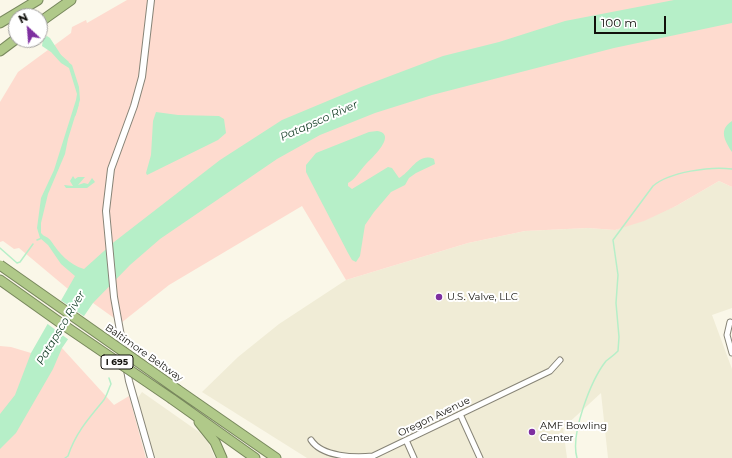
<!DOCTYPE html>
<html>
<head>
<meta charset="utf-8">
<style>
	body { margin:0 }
	#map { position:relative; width:732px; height:458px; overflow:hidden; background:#faf7e8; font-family:Montserrat,sans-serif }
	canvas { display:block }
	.north { position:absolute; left:8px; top:8px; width:40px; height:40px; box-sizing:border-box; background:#fff; border:1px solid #a09f9d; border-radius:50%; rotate:334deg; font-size:11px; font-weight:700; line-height:16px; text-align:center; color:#11100b }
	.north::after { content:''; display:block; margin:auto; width:14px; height:18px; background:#7e2fa0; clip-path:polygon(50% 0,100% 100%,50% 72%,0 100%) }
	.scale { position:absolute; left:594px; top:16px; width:72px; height:18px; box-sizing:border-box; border:2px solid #11100b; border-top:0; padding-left:5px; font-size:12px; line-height:14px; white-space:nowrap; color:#11100b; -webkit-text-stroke:3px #fff; paint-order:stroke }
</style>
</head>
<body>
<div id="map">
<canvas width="732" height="458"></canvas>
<div class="north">N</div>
<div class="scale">100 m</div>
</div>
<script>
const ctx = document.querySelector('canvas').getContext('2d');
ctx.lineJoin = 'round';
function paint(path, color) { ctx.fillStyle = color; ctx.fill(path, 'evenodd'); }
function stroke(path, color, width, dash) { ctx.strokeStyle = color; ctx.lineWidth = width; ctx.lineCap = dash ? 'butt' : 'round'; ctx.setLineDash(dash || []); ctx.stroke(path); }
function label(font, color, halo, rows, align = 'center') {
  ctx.font = font + ' Montserrat,sans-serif'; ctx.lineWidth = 4; ctx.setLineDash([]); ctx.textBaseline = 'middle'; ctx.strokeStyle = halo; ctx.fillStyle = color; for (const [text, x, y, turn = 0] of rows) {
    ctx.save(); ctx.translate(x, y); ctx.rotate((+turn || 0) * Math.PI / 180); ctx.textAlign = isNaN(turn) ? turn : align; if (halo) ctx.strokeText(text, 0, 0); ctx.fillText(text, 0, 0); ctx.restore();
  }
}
const built = new Path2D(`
	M719,181L732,187V308L712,315L732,369V458H608L601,393L563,428L567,458H307L202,392L238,357L279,324L346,280L468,243L525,231L588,228L615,230L676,206Z
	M142,392L199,432L208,442L215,458H154L137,399Z`);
const green = new Path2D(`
	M127,0H732V187L719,181L676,206L644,221L615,230L588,228L525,231L468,243L346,280L302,206L169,285L121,323L93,303L68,289L19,248L14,249L3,241L0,242V102L18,72L71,33L72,27L86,20L87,23Z
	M0,346L11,347L31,353L62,348L114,405L129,396L146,458H0Z`);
const water = new Path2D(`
	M674,0H732V23L614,48L432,95L375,113L320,135L277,159L160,239L130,265L93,303L62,348L53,369L16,433L0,449V414L15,395L31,353L75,276L61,264L48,245L40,238L37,228L41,198L54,170L76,100L77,94L69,68L61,63L51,52L42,46L43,39L47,36L50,38L63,58L72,65L79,87L80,100L68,139L65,154L48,194L41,223V233C44,237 49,237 51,241C60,254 68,264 84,269L114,242L220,160L282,120L361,87L443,56L499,42L565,21Z
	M156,112L178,115L219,116L224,119L226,133L218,140L147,175L146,173L151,155L153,121Z
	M732,121V152C725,141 718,130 732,121Z
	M377,131C398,134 372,158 366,164C360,170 356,179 348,183V186L352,189L388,167L392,168L399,178C411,172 418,152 434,159L435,164L416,173L409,178L405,185L391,192L374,212L365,225L360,256L356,262L352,260L348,253L310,180L306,172V165L316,153L369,132Z
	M73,176L75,179L78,177H85L78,185L84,183L88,184L92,178L95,182L87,188H66L64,185L73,186L70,181Z`);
const pier = new Path2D(`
	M59,299L85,317L69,340L45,322Z`);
const stream = new Path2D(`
	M60,55L68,62
	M75,115L78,105
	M37,240L42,238
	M0,248L17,263L20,262L33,244
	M65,458L68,456C75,434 88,419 103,401C107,396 108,390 111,384L109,378
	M577,458C570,434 591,380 606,361C610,358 614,355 618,351L619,337L616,303L618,275L613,240L653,186C669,172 711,166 732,169`);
const minor = new Path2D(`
	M730,322L727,335L732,353
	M460,414L480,458
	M311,440C322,457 355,458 373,456L550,371L560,360
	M406,440L414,458`);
const tertiary = new Path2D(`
	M151,458L129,381L114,297L106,211L111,169L134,106L142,77L151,0`);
const motorway = new Path2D(`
	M40,22L71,0
	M0,23L38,0
	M0,51L16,39
	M0,280L62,324
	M178,390L276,458
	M172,399L255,458
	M199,422L215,442L222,458`);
const motorwayBridge = new Path2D(`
	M0,265L178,390
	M62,324L172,399`);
const markers = [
	[439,297,4,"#7e2fa0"],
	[532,432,4,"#7e2fa0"]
];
const shields = [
	[117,362,32]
];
const shieldNames = [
	["I 695",117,362]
];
const poiNames = [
	["U.S. Valve, LLC",447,297],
	["AMF Bowling",540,426],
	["Center",540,438]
];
const streetNames = [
	["Baltimore Beltway",144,353,35],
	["Oregon Avenue",434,417,-26]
];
const waterNames = [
	["Patapsco River",319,121,-24],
	["Patapsco River",61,328,-59]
];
paint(built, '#f0ecd6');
paint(green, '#fedbcf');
paint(water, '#b6efc8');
paint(pier, '#faf7e8');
stroke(stream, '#b6efc8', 1.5);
stroke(minor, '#878477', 7);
stroke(tertiary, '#878477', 8);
stroke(motorway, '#78885d', 11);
stroke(minor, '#fff', 5);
stroke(tertiary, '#fff', 6);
stroke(motorway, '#b0c989', 9);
stroke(motorwayBridge, '#78885d', 11, []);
stroke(motorwayBridge, '#b0c989', 9);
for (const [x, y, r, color] of markers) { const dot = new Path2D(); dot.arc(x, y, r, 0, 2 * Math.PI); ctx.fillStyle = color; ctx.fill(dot); stroke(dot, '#fff', 1.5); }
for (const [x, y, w] of shields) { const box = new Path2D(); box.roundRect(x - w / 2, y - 7, w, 14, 3); ctx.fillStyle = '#fff'; ctx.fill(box); stroke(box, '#11100b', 1); }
label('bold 9px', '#11100b', null, shieldNames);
label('10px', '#11100b', '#fff', poiNames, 'left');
label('10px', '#11100b', '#fff', streetNames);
label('italic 11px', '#103b22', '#fff', waterNames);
</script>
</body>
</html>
